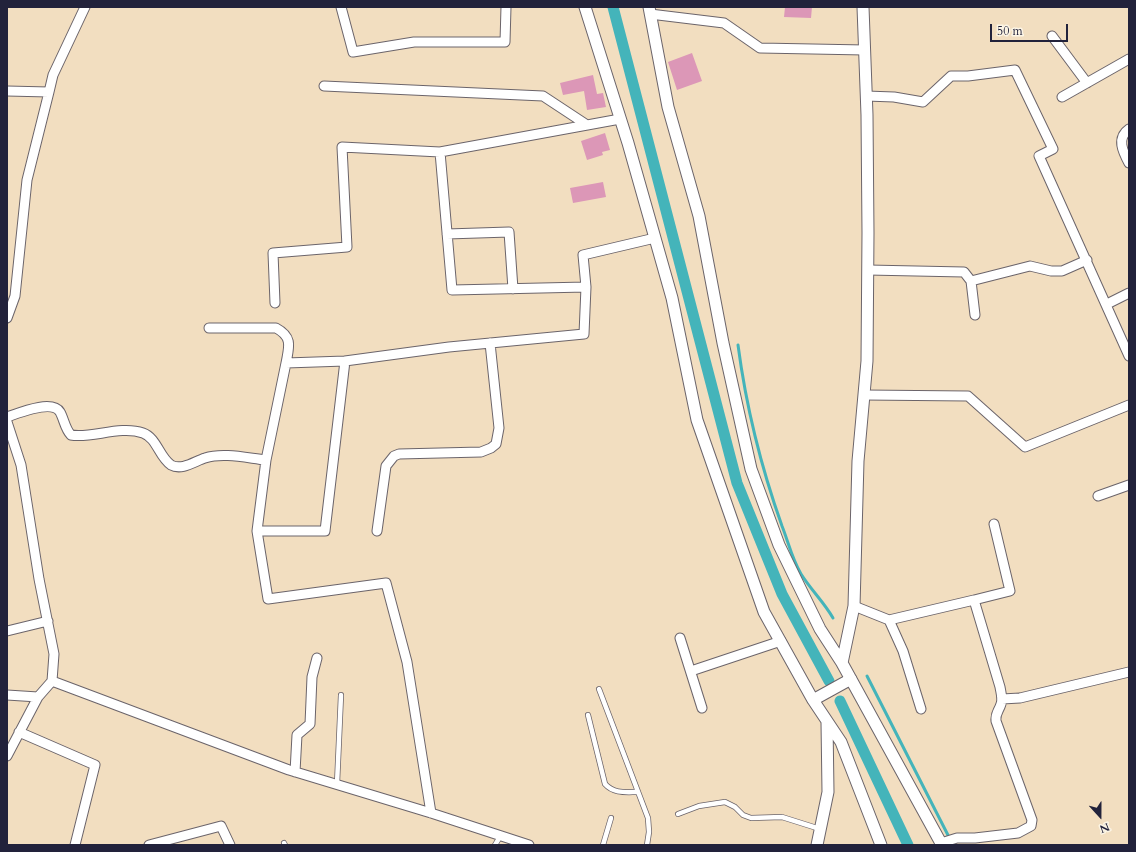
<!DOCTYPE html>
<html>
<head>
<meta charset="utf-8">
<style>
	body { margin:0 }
	#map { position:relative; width:1136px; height:852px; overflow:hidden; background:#f2dec0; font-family:Cardo,serif }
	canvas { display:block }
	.frame { position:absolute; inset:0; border:8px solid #22223b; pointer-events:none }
	.north { position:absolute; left:1080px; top:796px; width:40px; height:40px; -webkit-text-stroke:3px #fcf5e5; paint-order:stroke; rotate:159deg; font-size:11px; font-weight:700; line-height:16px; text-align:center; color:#22223b }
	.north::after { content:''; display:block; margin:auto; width:14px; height:18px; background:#22223b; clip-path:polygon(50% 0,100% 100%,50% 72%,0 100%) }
	.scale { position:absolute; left:990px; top:24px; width:78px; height:18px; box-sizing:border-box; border:2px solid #22223b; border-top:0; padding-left:5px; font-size:12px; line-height:14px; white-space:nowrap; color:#22223b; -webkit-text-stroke:3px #fcf5e5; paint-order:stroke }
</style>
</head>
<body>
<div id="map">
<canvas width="1136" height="852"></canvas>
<div class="frame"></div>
<div class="north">N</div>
<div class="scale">50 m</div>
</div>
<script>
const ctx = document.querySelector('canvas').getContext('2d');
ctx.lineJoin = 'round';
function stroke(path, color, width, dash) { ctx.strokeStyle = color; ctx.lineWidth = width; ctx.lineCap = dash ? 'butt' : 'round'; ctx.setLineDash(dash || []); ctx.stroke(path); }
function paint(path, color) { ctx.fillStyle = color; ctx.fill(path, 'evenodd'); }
const stream = new Path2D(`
	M738,345C746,406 761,467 782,526C788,541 792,559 801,574C811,590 824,602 833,618
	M867,676L953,845`);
const canal = new Path2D(`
	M613,7L737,483L782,594L829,681
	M840,701L908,845`);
const building = new Path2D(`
	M785,7H812L811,18L784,17Z
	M692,53L702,81L677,90L668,62Z
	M593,75L597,94L603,93L606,107L587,110L584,91L563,95L560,83Z
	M605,133L610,150L602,152L603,155L587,160L581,141Z
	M603,182L606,197L573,203L570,188Z`);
const service = new Path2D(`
	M599,689L648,818L649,832L647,845
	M588,715L605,784C614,794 626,792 638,792
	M337,784L341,695
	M678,814L699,806L725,802L735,807L743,815L751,818L782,817L820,829
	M284,843L285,845
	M495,845L501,835
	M603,845L611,818`);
const minor = new Path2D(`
	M341,7L353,52L414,42H505L506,7
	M650,14L724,23L760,48L865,50
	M1052,36L1087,83
	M324,86L543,96L587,125
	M7,91L49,92
	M866,96L894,97L923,102L951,76H968L1015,70L1053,149L1039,156L1129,356
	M1062,97L1129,59
	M620,119L440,152L452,290L586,287L583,255L655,238
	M1129,129C1116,138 1123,152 1129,163
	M447,234L509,232L513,289
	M868,270L964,272L971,281L975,315
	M971,281L1030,266L1051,271H1062L1087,260
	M275,303L273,253L347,247L342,147L440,152
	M1107,304L1129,293
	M7,318L15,296L27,180L49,92L53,75L85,7
	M209,328H276C293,337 289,347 286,363
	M864,395L968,396L1025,447L1129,405
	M7,417C19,413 52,399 60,412C64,419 65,429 71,435C91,439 120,425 143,433C157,438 159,457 171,465C182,471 195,461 205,458C223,452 247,458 266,460L286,363L345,361
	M7,422L21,465L39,579L54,654L52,681
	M266,460L257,531L268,599L386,583L407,662L431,813
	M1098,496L1129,485
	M257,531H325L345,361L449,347L584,334L586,287
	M377,531L386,466L394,456L399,454L481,452L491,448L496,444L499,428L490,343
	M974,600L1010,591L994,524
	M854,606L889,620L974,600L1000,687C1001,693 1003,699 1001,704C999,711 995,713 996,721L1032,820L1031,826L1018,833L975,838H957L941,843
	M889,620L903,651L921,709
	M7,631L48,621
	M680,638L702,708
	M691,671L781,641
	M7,695L38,697L52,681L289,770L431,813L529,845
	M1002,699L1020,698L1129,672
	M19,732L95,765L75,845
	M7,756L38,697
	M295,772L297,735L310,724L312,677L317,658
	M149,845L221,826L230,845`);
const tertiary = new Path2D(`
	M585,7L628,143L672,298L697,420L764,612L813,700L841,742L881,845
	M649,7L668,107L699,216L723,343L751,469L779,545L820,629L842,663L942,845
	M842,663L854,606L858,461L867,361L868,233L867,115L863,7
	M813,700L851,679
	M817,845L828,792L827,722`);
stroke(stream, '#44b4ba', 3);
stroke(canal, '#44b4ba', 11);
paint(building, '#dc97b7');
stroke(service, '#6b646a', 6);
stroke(minor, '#6b646a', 11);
stroke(tertiary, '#6b646a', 13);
stroke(service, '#fff', 4.5);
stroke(minor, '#fff', 9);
stroke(tertiary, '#fff', 11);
</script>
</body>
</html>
